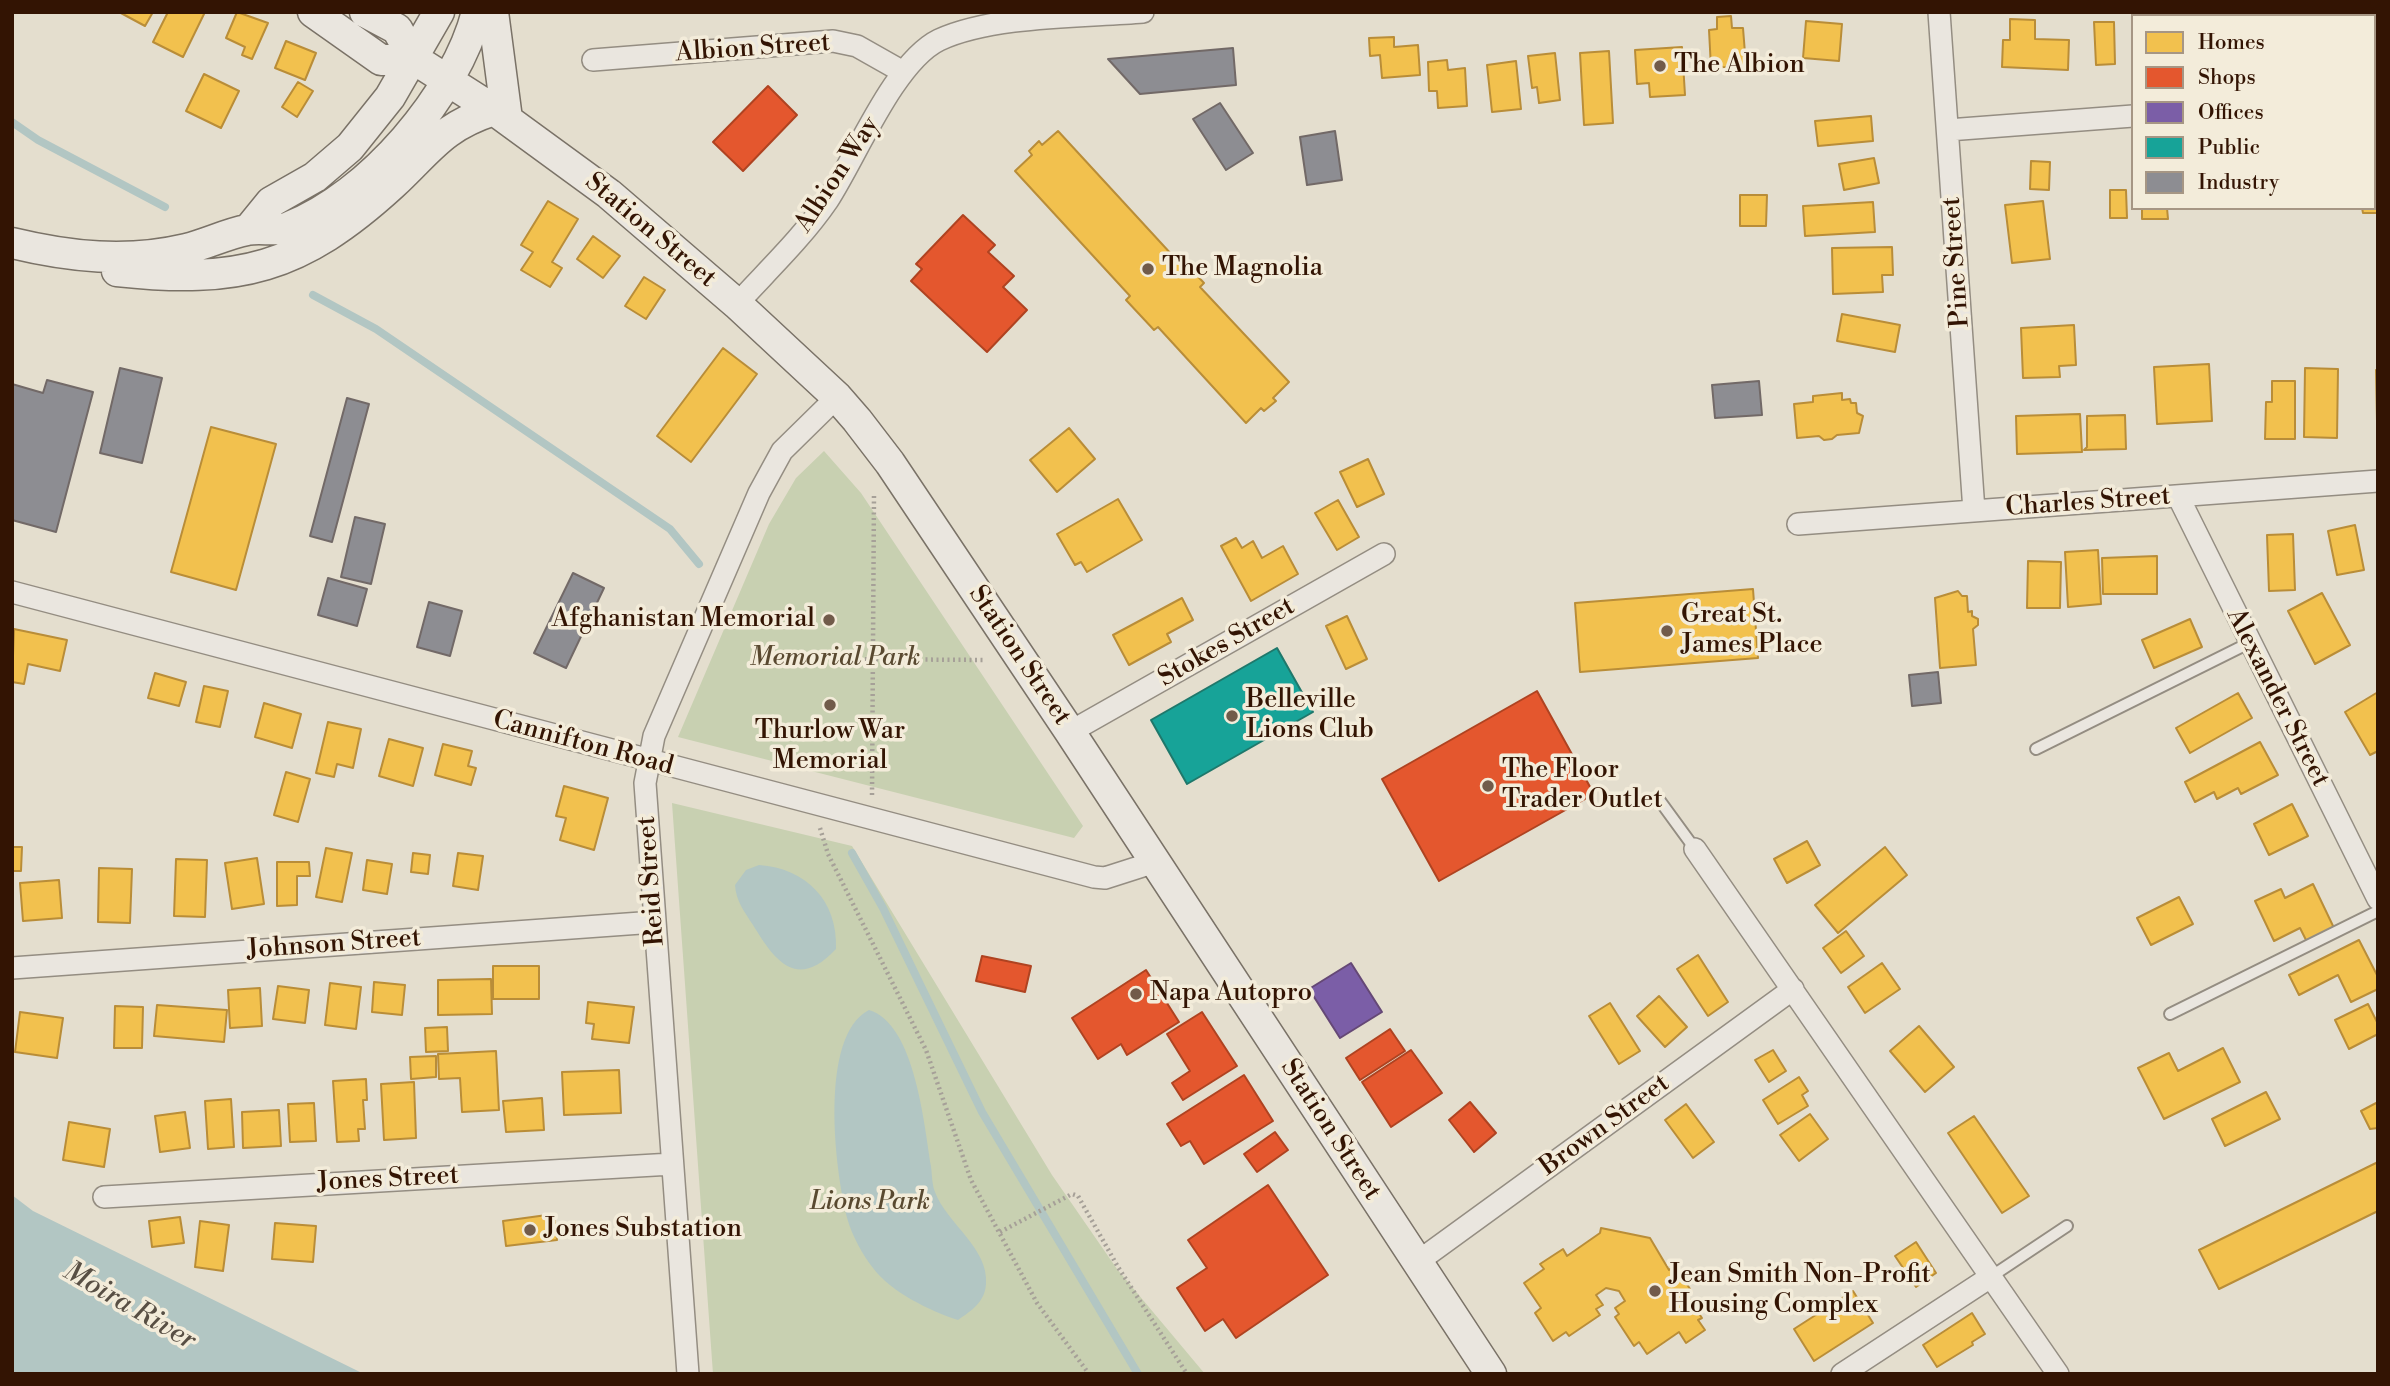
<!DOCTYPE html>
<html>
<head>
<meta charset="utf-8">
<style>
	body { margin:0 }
	#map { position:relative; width:2390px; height:1386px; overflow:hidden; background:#e4dece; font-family:"Libre Bodoni",serif }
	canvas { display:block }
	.frame { position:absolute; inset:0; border:14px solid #331403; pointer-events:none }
	.legend { position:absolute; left:2131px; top:14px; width:245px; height:196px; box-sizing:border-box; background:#f3ecda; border:2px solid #a69684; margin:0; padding:9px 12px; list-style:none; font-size:21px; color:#331403 }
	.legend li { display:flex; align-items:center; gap:14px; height:35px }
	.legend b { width:35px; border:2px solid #a69684 }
</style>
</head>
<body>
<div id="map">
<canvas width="2390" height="1386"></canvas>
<div class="frame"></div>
<ul class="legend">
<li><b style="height:19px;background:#f2c14e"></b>Homes</li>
<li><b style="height:19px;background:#e4572e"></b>Shops</li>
<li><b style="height:19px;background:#7b5ea7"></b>Offices</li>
<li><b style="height:19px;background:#17a398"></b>Public</li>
<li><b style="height:19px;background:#8d8d92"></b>Industry</li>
</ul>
</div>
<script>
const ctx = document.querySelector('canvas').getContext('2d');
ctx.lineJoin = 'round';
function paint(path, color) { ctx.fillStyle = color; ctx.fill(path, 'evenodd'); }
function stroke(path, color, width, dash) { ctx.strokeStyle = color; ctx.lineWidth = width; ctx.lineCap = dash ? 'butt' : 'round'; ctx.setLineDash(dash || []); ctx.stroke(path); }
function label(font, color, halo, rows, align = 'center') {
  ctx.font = font + ' "Libre Bodoni",serif'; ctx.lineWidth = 7; ctx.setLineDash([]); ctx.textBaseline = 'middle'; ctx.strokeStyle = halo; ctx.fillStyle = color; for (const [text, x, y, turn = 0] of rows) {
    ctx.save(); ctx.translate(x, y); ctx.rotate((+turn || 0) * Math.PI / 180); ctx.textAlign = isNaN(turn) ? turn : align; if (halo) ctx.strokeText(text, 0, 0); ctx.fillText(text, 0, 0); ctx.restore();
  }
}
const green = new Path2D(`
	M824,451L861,493L1083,826L1074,838L678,737L769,524L796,478Z
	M672,803L852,846L1052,1175L1117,1269L1205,1374H713Z`);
const water = new Path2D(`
	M759,865C806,868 838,901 836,949C796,992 774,959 753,925C744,911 736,901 735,885L746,870Z
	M869,1010C915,1024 924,1123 931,1166C932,1174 932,1185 935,1192C947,1224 989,1248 986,1284C985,1302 971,1311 958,1320C930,1311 891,1292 873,1268C863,1256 852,1235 848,1221C835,1174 818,1036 869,1010Z
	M12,1195L33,1211L364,1374H12Z`);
const homes = new Path2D(`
	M119,12H153L145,26Z
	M168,12H205L183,57L153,42Z
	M237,12L268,23L252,59L242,55L245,47L226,38Z
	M2133,12H2166L2167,16H2133Z
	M2194,12H2252V14L2194,16Z
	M2272,12H2298L2307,16H2272Z
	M1731,16L1732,28H1743L1746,66L1711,68L1709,30L1717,29V17Z
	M2010,19L2035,20V39L2069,40L2068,70L2002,67L2003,40H2010Z
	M1806,21L1842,24L1839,61L1803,58Z
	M2094,22H2114L2115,64L2096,65Z
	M1394,37V47L1418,45L1420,75L1382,78L1380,55L1370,56L1369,38Z
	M286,41L316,53L305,80L275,68Z
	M1682,47L1685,95L1650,97L1649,83L1637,84L1635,50Z
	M1609,51L1613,123L1584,125L1580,53Z
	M1555,53L1560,100L1539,103L1537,87L1532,88L1528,56Z
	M1447,60L1448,70L1465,68L1467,106L1438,108L1437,91H1429L1428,62Z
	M1516,61L1521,109L1492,112L1487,65Z
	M204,74L239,91L221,128L186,111Z
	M298,82L313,91L297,117L282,107Z
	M1871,116L1873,141L1818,146L1815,121Z
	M1058,131L1173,256L1176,253L1204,283L1200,287L1289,382L1273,398L1276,401L1264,411L1261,408L1246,423L1158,327L1154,330L1126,300L1130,296L1015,171L1032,155L1029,151L1039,141L1042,145Z
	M2374,138H2378V213H2363L2362,208H2374Z
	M1874,158L1879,183L1844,190L1839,164Z
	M2031,161L2050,162L2049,190L2030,189Z
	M2110,190H2126L2127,218H2110Z
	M1740,195H1767L1766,226H1740Z
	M548,201L578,219L552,262L562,268L550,287L521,270L533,252L521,245Z
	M2043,201L2050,259L2012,263L2005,205Z
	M1873,202L1875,232L1805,236L1803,206Z
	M2142,208H2167L2168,219H2142Z
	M593,236L620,256L603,278L577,259Z
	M1892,247L1893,275H1882L1883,292L1833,294L1832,248Z
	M644,277L665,290L646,319L625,306Z
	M1842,314L1900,325L1895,352L1837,341Z
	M2074,325L2076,365L2059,366L2060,377L2023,378L2021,328Z
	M723,348L757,374L691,462L657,436Z
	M2209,364L2212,421L2157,424L2154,367Z
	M2305,368L2338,369L2337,438L2304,437Z
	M2376,370H2378V422H2377Z
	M2272,381H2295V439H2265L2266,402H2272Z
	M1842,393V400L1850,399L1851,403H1856L1857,413L1863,416L1859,433L1837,435L1832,439L1824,440L1819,436L1797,438L1794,404L1813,402V396Z
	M2080,414L2082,452L2017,454L2016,416Z
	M2125,415L2126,449L2084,450L2087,447V416Z
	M211,427L276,444L236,590L171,572Z
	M1069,428L1095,459L1057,492L1030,460Z
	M1368,459L1384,494L1357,507L1340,472Z
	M1118,499L1142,540L1087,572L1081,562L1075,565L1057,534Z
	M1338,500L1359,537L1337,550L1315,513Z
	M2355,525L2364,570L2337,575L2328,531Z
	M2293,534L2295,590L2269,591L2267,535Z
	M1236,538L1242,548L1253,541L1262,558L1283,546L1298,574L1251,601L1221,546Z
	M2098,550L2101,604L2068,607L2065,552Z
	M2157,556V594H2103L2102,558Z
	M2028,561L2061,562L2060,608H2027Z
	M1753,589L1758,658L1580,672L1575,603Z
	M1958,591L1962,596H1967L1968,612L1972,611V616L1978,619V625L1973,629L1976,665L1940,668L1935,598Z
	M2322,593L2350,645L2315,664L2288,611Z
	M1182,598L1193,620L1167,634L1171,642L1129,665L1113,635Z
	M1347,616L1367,659L1346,669L1326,626Z
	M2190,619L2202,647L2154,668L2142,640Z
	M14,629L67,640L60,671L28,664L24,684L12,682Z
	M155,673L186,682L179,706L148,698Z
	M204,686L228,691L220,727L196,722Z
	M2378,692V751L2370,755L2345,712Z
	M2238,693L2252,718L2190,753L2176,728Z
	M264,703L301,714L292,748L255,737Z
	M328,722L361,729L353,768L337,764L334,777L316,773Z
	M389,739L423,748L413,786L379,776Z
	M2260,742L2278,775L2241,794L2238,788L2217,799L2214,792L2195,802L2185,782Z
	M443,744L472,751L468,766L476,768L471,785L435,775Z
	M286,772L310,779L298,822L274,815Z
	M564,786L608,798L594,850L560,840L566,818L556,816Z
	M2292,804L2308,836L2269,855L2254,824Z
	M1807,841L1820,865L1787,883L1774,859Z
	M12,847H22L21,871H12Z
	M1885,847L1907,875L1838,933L1815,905Z
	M326,848L352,853L342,902L316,897Z
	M413,853L430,855L428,874L411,872Z
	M458,853L483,856L478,890L453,886Z
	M257,858L264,904L232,909L225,863Z
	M176,859L207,860L205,917L174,916Z
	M367,860L392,864L387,894L363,890Z
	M277,862H309L310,876H297V905L277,906Z
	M99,868L132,869L130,923L98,922Z
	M59,880L62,918L23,921L20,883Z
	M2313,884L2334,928L2307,942L2300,928L2274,941L2255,901L2281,889L2285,898Z
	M2179,897L2193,924L2151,945L2137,918Z
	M1846,931L1864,956L1841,973L1823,948Z
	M2359,940L2378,977V989L2351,1002L2338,975L2299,995L2289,975Z
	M1698,955L1728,1002L1708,1016L1677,969Z
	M1882,963L1900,989L1865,1013L1848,987Z
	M493,966H539V999H493Z
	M491,979L492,1014L438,1015V980Z
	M374,982L405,985L402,1015L372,1012Z
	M330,983L361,987L356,1029L325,1025Z
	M278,986L309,990L305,1023L273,1019Z
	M260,988L262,1026L230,1028L228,990Z
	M1659,996L1687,1027L1665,1047L1637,1016Z
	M588,1002L634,1007L629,1043L592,1039L594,1024L586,1023Z
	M1610,1003L1640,1051L1619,1064L1589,1016Z
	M2368,1004L2378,1024V1034L2349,1049L2335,1020Z
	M157,1005L227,1010L224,1042L154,1036Z
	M115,1006L143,1007L142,1048H114Z
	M20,1012L63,1018L57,1058L15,1052Z
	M1919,1026L1954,1067L1925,1092L1890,1051Z
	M447,1027L448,1051L426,1052L425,1028Z
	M2223,1048L2240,1082L2164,1119L2138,1068L2169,1053L2178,1071Z
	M1773,1050L1786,1071L1769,1082L1755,1060Z
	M496,1051L499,1110L462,1112L460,1078L439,1079L438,1054Z
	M436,1056V1077L411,1079L410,1057Z
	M619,1070L621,1113L564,1115L562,1072Z
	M1799,1077L1808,1091L1802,1095L1808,1106L1778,1124L1763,1100Z
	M366,1079L367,1100H363L365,1129H358L359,1141L337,1142L333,1081Z
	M414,1082L416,1138L384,1140L381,1084Z
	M2266,1092L2280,1119L2225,1146L2212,1119Z
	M542,1098L544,1130L506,1132L503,1101Z
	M231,1099L234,1147L208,1149L205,1101Z
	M2378,1102V1128L2370,1129L2361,1111Z
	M314,1103L316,1141L290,1142L288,1104Z
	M1686,1104L1714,1142L1693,1158L1665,1120Z
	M279,1110L281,1146L243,1148L242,1112Z
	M185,1112L190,1148L160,1152L155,1116Z
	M1810,1114L1828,1139L1799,1161L1780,1135Z
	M1974,1116L2029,1196L2002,1213L1948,1133Z
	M69,1122L110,1129L104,1167L63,1160Z
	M2378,1162V1211L2219,1289L2199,1250Z
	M554,1214L557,1240L506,1246L503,1221Z
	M180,1217L184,1243L152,1247L149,1221Z
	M200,1221L229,1225L223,1271L195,1267Z
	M275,1223L316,1226L313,1262L272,1259Z
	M1601,1228L1650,1238L1669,1270L1675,1266L1692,1292L1687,1296L1702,1318L1698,1320L1705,1330L1686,1343L1679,1332L1647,1354L1639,1342L1634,1346L1615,1317L1619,1314L1615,1308L1625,1301L1619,1291L1606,1288L1596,1295L1603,1305L1596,1309L1600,1315L1569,1336L1566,1332L1553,1341L1535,1313L1541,1308L1524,1283L1544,1269L1540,1264L1563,1249L1567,1256L1600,1233Z
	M1916,1242L1936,1273L1916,1287L1895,1256Z
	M1853,1291L1873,1323L1814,1361L1794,1329Z
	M1972,1313L1985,1334L1972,1342L1973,1345L1937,1367L1923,1345Z`);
const shops = new Path2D(`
	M768,86L797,115L743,171L713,142Z
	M963,215L995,245L988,252L1014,276L1003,287L1027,310L987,352L911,281L922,269L916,264Z
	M1537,691L1594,794L1439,881L1382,779Z
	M982,956L1031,966L1025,992L976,981Z
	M1146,970L1179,1022L1127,1055L1121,1044L1098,1059L1072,1018Z
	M1202,1012L1237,1066L1183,1100L1172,1083L1190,1071L1167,1034Z
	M1390,1029L1405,1051L1360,1080L1346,1058Z
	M1411,1050L1442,1093L1391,1127L1362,1082Z
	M1244,1075L1273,1121L1204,1164L1190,1141L1181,1146L1167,1124Z
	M1470,1102L1496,1133L1474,1152L1449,1120Z
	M1275,1132L1288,1150L1257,1172L1244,1154Z
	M1268,1185L1328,1275L1236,1338L1223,1319L1205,1331L1177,1288L1207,1268L1188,1240Z`);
const offices = new Path2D(`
	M1351,963L1382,1012L1340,1038L1309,989Z`);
const public = new Path2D(`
	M1277,648L1313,712L1187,784L1151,720Z`);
const industry = new Path2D(`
	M1233,48L1236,85L1140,94L1108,59Z
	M1220,103L1253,153L1226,170L1193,119Z
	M1335,131L1342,180L1307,185L1300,137Z
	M120,368L162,378L142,463L100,453Z
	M47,380L93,392L56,532L12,520V384L43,393Z
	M1759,381L1762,415L1715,418L1712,385Z
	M347,398L369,404L332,542L310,536Z
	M355,517L385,524L371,584L341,577Z
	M573,573L604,588L566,668L534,653Z
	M328,578L367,589L357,626L318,615Z
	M429,602L462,611L450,656L417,647Z
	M1938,672L1941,703L1912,706L1909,675Z`);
const stream = new Path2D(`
	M12,122L38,140L165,207
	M313,295L376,329L670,529L699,564
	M852,853L883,908L982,1112L1138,1374`);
const path = new Path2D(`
	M843,659L986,660
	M872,795L874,494
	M820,828L828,854L926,1050L971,1180L1037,1303L1089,1374
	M1000,1232L1072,1194L1078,1196L1118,1267L1187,1374`);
const lane = new Path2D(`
	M2036,749L2249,643
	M1660,801L1695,849
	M2170,1014L2378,911
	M1992,1276L2067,1226`);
const street = new Path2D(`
	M1939,12L1974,511
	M593,60L833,41L857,46L903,72
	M2374,98H2378
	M1948,130L2133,116
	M737,304C768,270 802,238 828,200C856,157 894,62 939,40C993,15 1083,17 1143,12
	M2178,496L2378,899
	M1798,524L2378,481
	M12,592L1094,877L1105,878L1155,862
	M1070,732L1384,554
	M1695,849L2058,1374
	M12,968L655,922
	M104,1197L672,1164
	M1416,1263L1793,989
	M688,1374L645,783L654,736L759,493L782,451L837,397
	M1842,1374L1992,1276`);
const secondary = new Path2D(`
	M313,12L381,60L414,59
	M365,12L397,29L414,59L494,110L609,194L737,304L837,397L857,420L890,463L1070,732L1491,1374
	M493,12L507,119
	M249,229L271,202L315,177L350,147L390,97L439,12
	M12,243C70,257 127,263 186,249C207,244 226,234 247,230C260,227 277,232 289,227C369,196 456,95 477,12
	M117,271C239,284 300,269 392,185C430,150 441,127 494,110`);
const markers = [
	[1660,66,7,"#715b4a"],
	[1148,269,7,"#715b4a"],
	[829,620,7,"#715b4a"],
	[1667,631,7,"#715b4a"],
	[830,705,7,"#715b4a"],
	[1232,716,7,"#715b4a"],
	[1488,786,7,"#715b4a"],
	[1136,994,7,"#715b4a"],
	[530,1230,7,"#715b4a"],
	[1655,1291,7,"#715b4a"]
];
const streetNames = [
	["Albion Street",753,49,-4],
	["Albion Way",838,175,-57],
	["Station Street",650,231,40],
	["Pine Street",1957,262,-94],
	["Charles Street",2088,503,-4],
	["Stokes Street",1227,643,-30],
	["Station Street",1019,656,56],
	["Alexander Street",2277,698,63],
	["Cannifton Road",583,744,15],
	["Reid Street",652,881,-94],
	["Johnson Street",334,945,-4],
	["Brown Street",1605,1126,-36],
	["Station Street",1330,1130,57],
	["Jones Street",388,1180,-3]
];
const poiNames = [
	["The Albion",1674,66],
	["The Magnolia",1162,269],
	["Great St.",1681,616],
	["James Place",1681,646],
	["Afghanistan Memorial",815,620,"right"],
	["Belleville",1246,701],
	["Lions Club",1246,731],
	["Thurlow War",830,732,"center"],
	["Memorial",830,762,"center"],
	["The Floor",1502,771],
	["Trader Outlet",1502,801],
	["Napa Autopro",1150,994],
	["Jones Substation",544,1230],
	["Jean Smith Non-Profit",1669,1276],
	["Housing Complex",1669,1306]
];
const parkNames = [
	["Memorial Park",835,659],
	["Lions Park",870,1203]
];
const waterNames = [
	["Moira River",129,1307,30]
];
paint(green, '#c8d0b1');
paint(water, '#b2c6c3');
paint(homes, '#f2c14e');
stroke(homes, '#b98d38', 2);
paint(shops, '#e4572e');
stroke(shops, '#af4321', 2);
paint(offices, '#7b5ea7');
stroke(offices, '#654876', 2);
paint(public, '#17a398');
stroke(public, '#1f786b', 2);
paint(industry, '#8d8d92');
stroke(industry, '#726967', 2);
stroke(stream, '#b2c6c3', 8);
stroke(lane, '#948d82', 14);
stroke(street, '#948d82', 24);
stroke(secondary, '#7a7267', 33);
stroke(path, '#a6a098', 4.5, [2, 3.5]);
stroke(lane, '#eae6df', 10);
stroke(street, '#eae6df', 21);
stroke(secondary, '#eae6df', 30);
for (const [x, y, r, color] of markers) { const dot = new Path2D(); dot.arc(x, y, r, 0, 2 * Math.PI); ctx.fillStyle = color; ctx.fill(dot); stroke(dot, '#f3ecda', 2.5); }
label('26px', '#331403', '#f3ecda', streetNames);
label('26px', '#331403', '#f3ecda', poiNames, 'left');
label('italic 26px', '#594930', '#f3ecda', parkNames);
label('italic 28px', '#584f44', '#f3ecda', waterNames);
</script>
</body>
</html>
